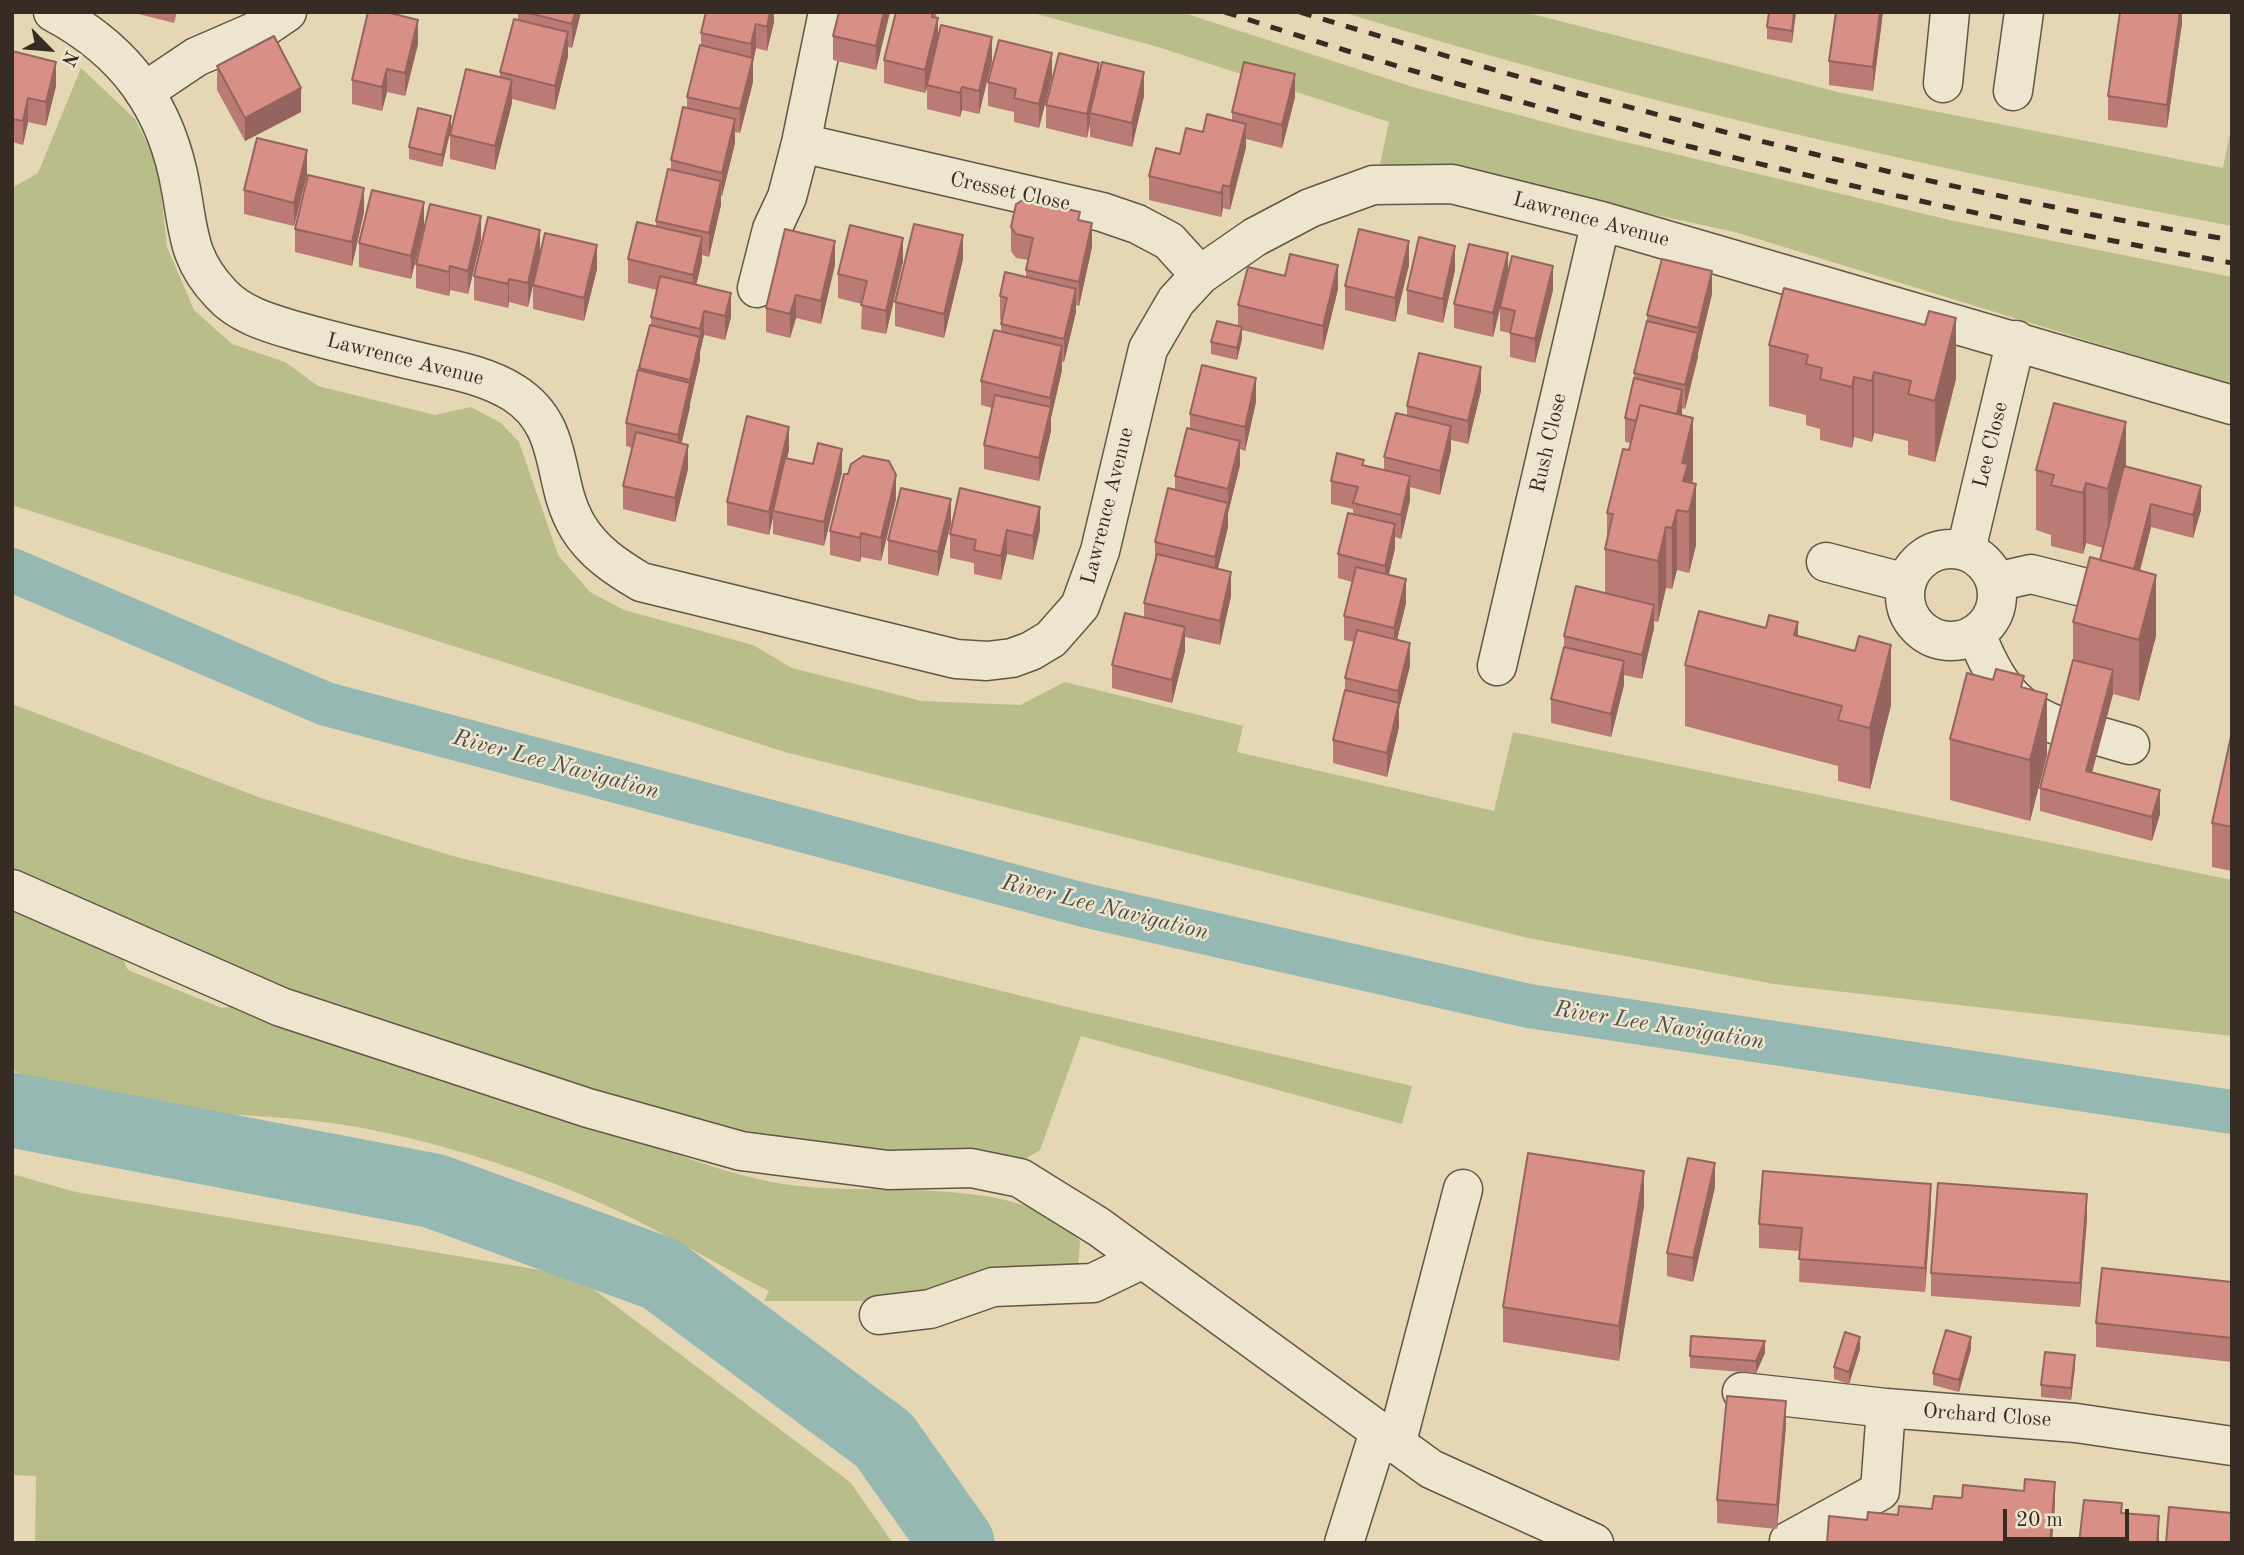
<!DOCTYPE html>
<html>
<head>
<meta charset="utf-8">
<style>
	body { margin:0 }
	#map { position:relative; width:2244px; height:1555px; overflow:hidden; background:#e5d7b4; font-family:"Old Standard TT",serif }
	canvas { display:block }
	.frame { position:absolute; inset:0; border:14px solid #372c23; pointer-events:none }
	.north { position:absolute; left:14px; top:14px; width:70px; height:70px; -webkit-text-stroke:5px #eee5ce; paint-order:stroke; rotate:115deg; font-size:19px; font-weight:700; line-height:28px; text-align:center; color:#372c23 }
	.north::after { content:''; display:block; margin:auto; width:24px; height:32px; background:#372c23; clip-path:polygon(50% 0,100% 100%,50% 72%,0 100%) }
	.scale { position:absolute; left:2003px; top:1509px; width:126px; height:32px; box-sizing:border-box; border:4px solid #372c23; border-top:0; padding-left:9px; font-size:21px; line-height:24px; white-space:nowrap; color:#372c23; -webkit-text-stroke:5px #eee5ce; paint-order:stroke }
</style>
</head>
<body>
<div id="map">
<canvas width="2244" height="1555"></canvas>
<div class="frame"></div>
<div class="north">N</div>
<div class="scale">20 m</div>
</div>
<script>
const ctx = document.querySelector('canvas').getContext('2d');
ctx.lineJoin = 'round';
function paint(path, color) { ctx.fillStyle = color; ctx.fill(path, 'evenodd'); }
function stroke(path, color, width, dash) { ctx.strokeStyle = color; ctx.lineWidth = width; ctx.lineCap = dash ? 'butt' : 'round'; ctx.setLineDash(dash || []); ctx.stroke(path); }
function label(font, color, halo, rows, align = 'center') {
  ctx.font = font + ' "Old Standard TT",serif'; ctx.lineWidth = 5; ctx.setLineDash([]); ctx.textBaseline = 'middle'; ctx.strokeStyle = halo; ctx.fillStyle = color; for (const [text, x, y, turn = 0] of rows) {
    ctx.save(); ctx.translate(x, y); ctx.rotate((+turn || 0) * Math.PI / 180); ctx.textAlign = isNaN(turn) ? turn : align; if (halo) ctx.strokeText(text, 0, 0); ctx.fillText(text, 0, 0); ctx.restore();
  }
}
const green = new Path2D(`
	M1029,12H1181L1413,87L1571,129L1954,221L2232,277V385L1735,232L1451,171L1380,164L1389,122L1158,47Z
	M1342,12H1524L1842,93L2223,168L2232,123V226C1932,169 1634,102 1342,12Z
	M81,68L135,119L158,165L167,247L194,310L232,344L285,362L318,386L435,415L471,407L501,423L519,442L558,555L590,592L624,610L753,645L792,668L922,701L1020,705L1065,682L1243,726L1237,752L1494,811L1513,732L2232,880V1036L1774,984L1528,938L785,752L12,505V188L38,173Z
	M12,704L261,798L453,856L1071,1008L1412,1086L1402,1124L1081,1036L1040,1150L1025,1159L969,1162L810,1156L368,1025L12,872Z
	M12,903L117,947L128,970L222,1008L248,1004C374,1051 500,1097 628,1138C681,1155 736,1178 791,1185C872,1197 1024,1172 1080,1241L1078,1269L893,1301H764L769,1291C707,1259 639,1218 575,1192C504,1163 426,1139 351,1126C231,1106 127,1124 12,1070Z
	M12,1174L76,1192L576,1276L850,1482L893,1543H35L36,1476L12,1475Z`);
const canal = new Path2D(`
	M12,570L326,704L1084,905L1529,1006L2232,1112`);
const river = new Path2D(`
	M12,1110L434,1191L661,1274L884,1440L957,1543`);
const minor = new Path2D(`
	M53,12C126,51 167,107 181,189C189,233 188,259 221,294C240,315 269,323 296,331C338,343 381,353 424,363C454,370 487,376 514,393C567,427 550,481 578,527C593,552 616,567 641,582L956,659L987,661L1012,658L1031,651L1051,639L1080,606L1100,551L1148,349L1176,301L1200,275L1255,237L1310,208L1373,185L1452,184L1601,221L2232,405
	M1943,83L1950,12
	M2013,91L2024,12
	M144,92L196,57L265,27L287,12
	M801,143L1102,212L1137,224L1169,241L1200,275
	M757,288L772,229L787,197L801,143L828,12
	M1905 595a46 46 0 1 1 92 0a46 46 0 1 1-92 0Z
	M1966,550L2016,340
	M1826,562L1906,583
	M1996,582L2031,574L2098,591
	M1976,634C1994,680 2013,711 2062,727
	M1497,666L1601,221
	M2102,737L2130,745
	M12,889L281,1007L588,1108L741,1151L888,1170L971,1168L1020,1178L1099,1227L1431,1469L1594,1543
	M879,1315L930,1309L993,1287L1093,1283L1143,1259
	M1742,1392L1886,1408L2076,1423L2232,1446
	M1396,1445L1463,1189
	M1789,1541L1880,1491L1886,1408
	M1344,1543L1379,1432`);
const rail = new Path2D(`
	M1225,12C1553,120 1892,202 2232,263
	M1300,12C1605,106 1917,187 2232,240`);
const wall = new Path2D(`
	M131,12H177L174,23Z
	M518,12H581L572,48L568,47V56L555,110L512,99V103L495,170L450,159V135L500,77V72L518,20Z
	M774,12V22L767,51L756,48L753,62V82L740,133L735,132V143L722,196H721V205L709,257L702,255V261L696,285L731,317L725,340L704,335L700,352V360L681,443L688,469L675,522L623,509V486L632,448L626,446V423L651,325V317L657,290L628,283V259L656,227V221L671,169V160L687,107V97L701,46V33Z
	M890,12L876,70L833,60V36Z
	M936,12L938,38L992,61L979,114L962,110L960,117L927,109V89L925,93L884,83V60Z
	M1796,12L1792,43L1767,39V27Z
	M1836,12H1883L1873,91L1829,85V61Z
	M2120,12H2182V23L2167,128L2108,120V96Z
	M418,44L405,96L387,92L382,111L352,104V80Z
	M12,51L56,86L46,126L28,122L23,145L12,142Z
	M217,66L301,112L245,141L217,90Z
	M1052,76L1039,128L1014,122V112L988,106V82Z
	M1099,77L1144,96L1132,147L1090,137V123L1087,138L1046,128V105Z
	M1295,97L1282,148L1246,139V147L1230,210L1223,208L1221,217L1149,200V176L1180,154L1203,132L1232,121V112Z
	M451,128L442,167L409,159V147Z
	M307,174L294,226L244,214V190Z
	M364,212L352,266L295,252V229Z
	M1080,220L1092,247L1079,306L1076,305V312L1064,362H1062V370L1051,418V431L1039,481L984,469V445L992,408L981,405V381L1001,332V320L1000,319V296L1026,277V270L1028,260L1016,258L1011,251V227Z
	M424,226L411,279L359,267V243Z
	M481,240L468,294L450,290L449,296L416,288V264Z
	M540,254L528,307L509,302L508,308L474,300V276Z
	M963,259L944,338L895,326V302Z
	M903,261L886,334L861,329L862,304L838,298V274Z
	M835,265L821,324L796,318L790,338L766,332V308Z
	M1409,265L1395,322L1345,310V286Z
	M597,269L584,321L533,309V285Z
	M1455,270L1443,323L1407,314V290Z
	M1508,276L1553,290L1535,363L1510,357V333L1500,331V307L1502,297L1493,337L1454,328V304Z
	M1338,289L1323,350L1242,330V339L1237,360L1211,354V342L1238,326V305Z
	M1712,294L1685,409L1682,408V415L1693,479L1692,483L1696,545L1689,573L1677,570L1672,589L1666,588L1658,622L1654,621V628L1642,679L1624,675V685L1611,737L1551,723V699L1564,648V636L1605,593V549L1607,538V513L1631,443L1625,442V418L1634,378V373L1647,321V315Z
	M1769,345L1956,379L1935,462L1908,455V441L1874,433L1872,442L1854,437L1852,448L1820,440V429L1806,425V415L1769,406Z
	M1481,391L1468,444L1451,440V450L1440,495L1410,487V500L1401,539L1395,537V548L1389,575L1406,603L1397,640L1410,666L1399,709V727L1387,777L1333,763V740L1345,690V678L1354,642L1344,640V616L1352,582L1338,578V554L1353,514V509L1331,504V481L1364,465L1384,470V457L1407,415V406Z
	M1256,402L1245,451L1240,449V465L1228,513V527L1218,569L1231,596L1220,645L1185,637V651L1172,703L1112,688V665L1144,617V603L1155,560V542L1175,490V476L1190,429V414Z
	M789,450L787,458L842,472L824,546L773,534V517L769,535L727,525V502Z
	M2126,466L2201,510L2193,538L2151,527L2140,571L2156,636L2139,701L2113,694L2092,772L2160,814L2152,841L2040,811V788L2073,660V622L2100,560L2103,548L2086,543L2083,554L2051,546V535L2036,530V470Z
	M960,488L1040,530L1033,560L1007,554L1001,580L974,574V563L950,558V534Z
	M896,499L881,561L861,557L860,562L830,555V531Z
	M951,523L938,576L888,564V540Z
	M1798,636L1891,705L1870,789L1838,781V766L1685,726V665Z
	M2024,688L2047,755L2030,821L1950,800V739Z
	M2232,732V871L2212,867V823Z
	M1715,1187L1693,1282L1667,1276V1253Z
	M1644,1206L1619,1361L1503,1342V1307Z
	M1931,1208L1925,1292L1799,1282L1800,1251L1759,1248V1224Z
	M2087,1218L2080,1307L1931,1296V1273Z
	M2232,1282V1362L2096,1347V1323Z
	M1860,1349L1849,1384L1834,1379V1367Z
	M1971,1349L1959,1392L1933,1385V1373Z
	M1765,1353L1756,1373L1690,1368V1356Z
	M2075,1367L2071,1400L2041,1397V1385Z
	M1786,1425L1777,1529L1717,1523V1500Z`);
const shadedWall = new Path2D(`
	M575,12H581L572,48V24Z
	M770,12H774V22L767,51V27Z
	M884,12H890L876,70V46Z
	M1794,12H1796L1792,43V31Z
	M1880,12H1883L1873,91V67Z
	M2180,12H2182V23L2167,128V105Z
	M938,18V42L925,93V70Z
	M418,20V44L405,96V73Z
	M756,24V48L753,62V82L740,133V109L751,64V44Z
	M568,32V56L555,110V86Z
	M992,37V61L979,114V91Z
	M1052,53V76L1039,128V104Z
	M56,62V86L46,126V102Z
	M1099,63V87L1090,113V123L1087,138V114Z
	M387,69V92L382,111V87Z
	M1144,72V96L1132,147V123Z
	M1295,74V97L1282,148V125Z
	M512,80V103L495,170V146Z
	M962,87V110L960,117V93Z
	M301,88V112L245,141V118Z
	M28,98V122L23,145V121Z
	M451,116V128L442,167V155Z
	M735,119V143L722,196V173Z
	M1246,124V147L1230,210V187Z
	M307,150V174L294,226V203Z
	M721,181V205L709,257V233Z
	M1223,185V208L1221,217V193Z
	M364,188V212L352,266V242Z
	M424,202V226L411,279V256Z
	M481,216V240L468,294V271Z
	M1092,223V247L1079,306V282Z
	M540,230V254L528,307V283Z
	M963,235V259L944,338V314Z
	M702,237V261L693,298V275Z
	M903,238V261L886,334V311Z
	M835,241V265L821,324V301Z
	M1409,241V265L1395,322V298Z
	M597,245V269L584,321V298Z
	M1455,246V270L1443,323V299Z
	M1508,253V277L1493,337V313Z
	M1338,265V289L1323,350V326Z
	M450,266V290L449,296V272Z
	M1553,266V290L1535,363V339Z
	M1712,271V294L1698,352V328Z
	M509,279V302L508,308V284Z
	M1076,289V312L1064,362V339Z
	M731,293V317L725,340V316Z
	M796,295V318L790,338V314Z
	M704,311V335L700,352V360L690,403V380L700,337V329Z
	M1956,318V379L1935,462V401Z
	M1242,327V339L1237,360V348Z
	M1698,333V357L1685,409V385Z
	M1062,346V370L1051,418V431L1039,481V458L1050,412V398Z
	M1481,367V391L1468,444V421Z
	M1874,372V433L1872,442V381Z
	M1854,377V437L1852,448V387Z
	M1256,378V402L1245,451V427Z
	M690,383V407L678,459V435Z
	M1682,390V414L1673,454V430Z
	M1693,418V479L1688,500L1682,511V463Z
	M2126,422V483L2108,550V489Z
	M1451,426V450L1440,495V471Z
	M789,427V450L775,511H773V517L769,535V512Z
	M1240,441V465L1228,513V489Z
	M688,445V469L675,522V498Z
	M842,449V472L824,546V522Z
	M896,475V499L881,561V538Z
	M1410,476V500L1401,539V515Z
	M2086,483V543L2083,554V493Z
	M1696,484V545L1689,573V512Z
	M2201,486V510L2193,538V515Z
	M951,499V523L938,576V552Z
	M1228,503V527L1215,580V557Z
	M2151,504V527L2125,628V604Z
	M1040,507V530L1033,560V536Z
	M1677,510V570L1672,589V528Z
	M1395,524V548L1385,590V566Z
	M1666,527V588L1658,622V561Z
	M1007,530V554L1001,580V556Z
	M861,533V557L860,562V538Z
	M1231,572V596L1220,645V621Z
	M2156,575V636L2139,701V640Z
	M1406,579V603L1394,652V628Z
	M1654,605V628L1642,679V655Z
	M1798,622V683L1794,635Z
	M1185,627V651L1172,703V680Z
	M1410,643V666L1399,709V727L1387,777V753L1398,708V691Z
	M1891,645V705L1870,789V728Z
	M1624,661V685L1611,737V714Z
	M2113,670V694L2086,795V771Z
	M2047,694V755L2030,821V760Z
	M2160,790V814L2152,841V817Z
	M1715,1163V1187L1693,1282V1258Z
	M1644,1171V1206L1619,1361V1326Z
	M1931,1184V1208L1925,1292V1268Z
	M2087,1194V1218L2080,1307V1283Z
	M1860,1337V1349L1849,1384V1372Z
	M1971,1337V1349L1959,1392V1380Z
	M1765,1341V1353L1756,1373V1361Z
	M2075,1355V1367L2071,1400V1388Z
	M1786,1401V1425L1777,1529V1505Z
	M2055,1482V1506L2052,1543H2050Z
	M2159,1516V1543H2157Z`);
const building = new Path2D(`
	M368,12H386L418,20L405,73L387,69L382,87L352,80Z
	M525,12H575L572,24Z
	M706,12H770L767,27L756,24L751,44L701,33Z
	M839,12H884L876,46L833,36Z
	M896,12H933L932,17L938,18L925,70L884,60Z
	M1769,12H1794L1792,31L1767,27Z
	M1836,12H1880L1873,67L1829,61Z
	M2120,12H2180L2167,105L2108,96Z
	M514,19L568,32L555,86L500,72Z
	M941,25L992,37L979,91L962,87L960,93L927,85Z
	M274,36L301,88L245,118L217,66Z
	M999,40L1052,53L1039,104L1014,98L1016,89L988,82Z
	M700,45L753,58L740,109L687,97Z
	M12,51L56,62L46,102L28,98L23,121L12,119Z
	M1059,53L1099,63L1087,114L1046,105Z
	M1102,62L1144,72L1132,123L1090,113Z
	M1244,62L1295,74L1282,125L1232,112Z
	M466,69L512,80L495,146L450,135Z
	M683,107L735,119L722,173L671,160Z
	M418,108L451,116L442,155L409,147Z
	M1207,114L1246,124L1230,187L1223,185L1221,193L1149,176L1156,148L1180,154L1186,128L1203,132Z
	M257,138L307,150L294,203L244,190Z
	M668,169L721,181L709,233L656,221Z
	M308,175L364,188L352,242L295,229Z
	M372,190L424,202L411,256L359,243Z
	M1025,199L1080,212L1078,220L1092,223L1079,282L1026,270L1033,238L1016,234L1011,227L1016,204Z
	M430,204L481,216L468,271L450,266L449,272L416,264Z
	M488,217L540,230L528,283L509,279L508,284L474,276Z
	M637,222L702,237L693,275L628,259Z
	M914,224L963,235L944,314L895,302Z
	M850,225L903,238L886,311L861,305L867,281L838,274Z
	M785,229L835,241L821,301L796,295L790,314L766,308Z
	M1359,229L1409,241L1395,298L1345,286Z
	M545,233L597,245L584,298L533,285Z
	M1419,237L1455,246L1443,299L1407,290Z
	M1469,244L1508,253L1493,313L1454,304Z
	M1290,254L1338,265L1323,326L1238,305L1248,267L1285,276Z
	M1512,256L1553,266L1535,339L1510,333L1515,311L1500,307Z
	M1662,259L1712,271L1698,328L1647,315Z
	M1005,272L1076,289L1064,339L1001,324L1007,298L1000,296Z
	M660,276L731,293L725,316L704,311L700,329L651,317Z
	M1784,288L1925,325L1929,311L1956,318L1935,401L1908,394L1911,381L1874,372L1872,381L1854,377L1852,387L1820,379L1822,368L1806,364L1808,355L1769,345Z
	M1217,321L1242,327L1237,348L1211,342Z
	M1647,321L1698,333L1685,385L1634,373Z
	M650,325L700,337L690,380L639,368Z
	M994,330L1062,346L1050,398L981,381Z
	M1419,353L1481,367L1468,421L1407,406Z
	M1202,365L1256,378L1245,427L1190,414Z
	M638,370L690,383L678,435L626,423Z
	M1634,378L1682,390L1677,414L1640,405L1636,421L1625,418Z
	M995,395L1051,407L1039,458L984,445Z
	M2054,403L2126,422L2108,489L2086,483L2083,493L2051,485L2054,475L2036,470Z
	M1640,405L1693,418L1682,463L1688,464L1683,481L1696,484L1689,512L1677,510L1672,528L1666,527L1658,561L1605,549L1613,514L1607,513L1623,449L1629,450Z
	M1396,413L1451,426L1440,471L1384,457Z
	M747,416L789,427L769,512L727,502Z
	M1187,428L1240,441L1228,489L1175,476Z
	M636,432L688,445L675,498L623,486Z
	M818,443L842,449L824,522L773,511L785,458L813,464Z
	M1337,453L1364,460L1362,465L1410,476L1401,515L1353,503L1358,487L1331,481Z
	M863,456L889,461L896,475L881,538L861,533L860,538L830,531L844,474H848L851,464Z
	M2124,466L2201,486L2193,515L2151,504L2134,569L2100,560Z
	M901,488L951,499L938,552L888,540Z
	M960,488L1040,507L1033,536L1007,530L1001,556L974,550L976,540L950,534Z
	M1168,488L1228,503L1215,557L1155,542Z
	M1348,513L1395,524L1385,566L1338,554Z
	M1157,554L1231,572L1220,621L1144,603Z
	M2090,557L2156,575L2139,640L2073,622Z
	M1356,567L1406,579L1394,628L1344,616Z
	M1576,586L1654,605L1642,655L1564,636Z
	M1699,611L1766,628L1769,615L1798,622L1794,635L1855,651L1859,636L1891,645L1870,728L1838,720L1842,706L1685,665Z
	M1125,613L1185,627L1172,680L1112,665Z
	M1357,630L1410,643L1398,691L1345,678Z
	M1564,647L1624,661L1611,714L1551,699Z
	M2073,660L2113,670L2086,771L2160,790L2152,817L2040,788Z
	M1996,669L2024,676L2021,687L2047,694L2030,760L1950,739L1967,673L1993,680Z
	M1345,690L1399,703L1387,753L1333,740Z
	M2232,732V827L2212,823Z
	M1528,1153L1644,1171L1619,1326L1503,1307Z
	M1688,1158L1715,1163L1693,1258L1667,1253Z
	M1763,1171L1931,1184L1925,1268L1799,1259L1802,1228L1759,1224Z
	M1938,1183L2087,1194L2080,1283L1931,1273Z
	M2102,1268L2232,1282V1338L2096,1323Z
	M1946,1330L1971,1337L1959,1380L1933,1373Z
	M1845,1332L1860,1337L1849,1372L1834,1367Z
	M1691,1336L1765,1341L1756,1361L1690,1356Z
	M2045,1352L2075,1355L2071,1388L2041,1385Z
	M1727,1396L1786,1401L1777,1505L1717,1500Z
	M2025,1479L2055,1482L2050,1543H1827L1829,1516L1867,1520L1868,1512L1898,1515L1899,1506L1932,1509L1934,1496L1962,1498L1963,1485L2024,1491Z
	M2084,1500L2122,1503L2121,1513L2159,1516L2157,1543H2079Z
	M2169,1507L2232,1513V1543H2166Z`);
const streetNames = [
	["Cresset Close",1010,192,12],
	["Lawrence Avenue",1591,220,15],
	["Lawrence Avenue",405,360,14],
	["Rush Close",1549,443,-77],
	["Lee Close",1991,445,-76],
	["Lawrence Avenue",1108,506,-76],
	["Orchard Close",1987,1416,4]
];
const waterNames = [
	["River Lee Navigation",556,765,15],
	["River Lee Navigation",1105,908,14],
	["River Lee Navigation",1659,1026,9]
];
paint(green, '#b8bd8a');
stroke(canal, '#96b8b3', 44);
stroke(river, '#96b8b3', 75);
stroke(minor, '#625747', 41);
stroke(minor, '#eee5ce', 38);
stroke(rail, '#372c23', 5, [12, 12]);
paint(wall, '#b97b73');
paint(shadedWall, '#96645e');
paint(building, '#d78f86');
stroke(building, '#96645e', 2);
label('21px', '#372c23', '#eee5ce', streetNames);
label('italic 23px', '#4f4f47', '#eee5ce', waterNames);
</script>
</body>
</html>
